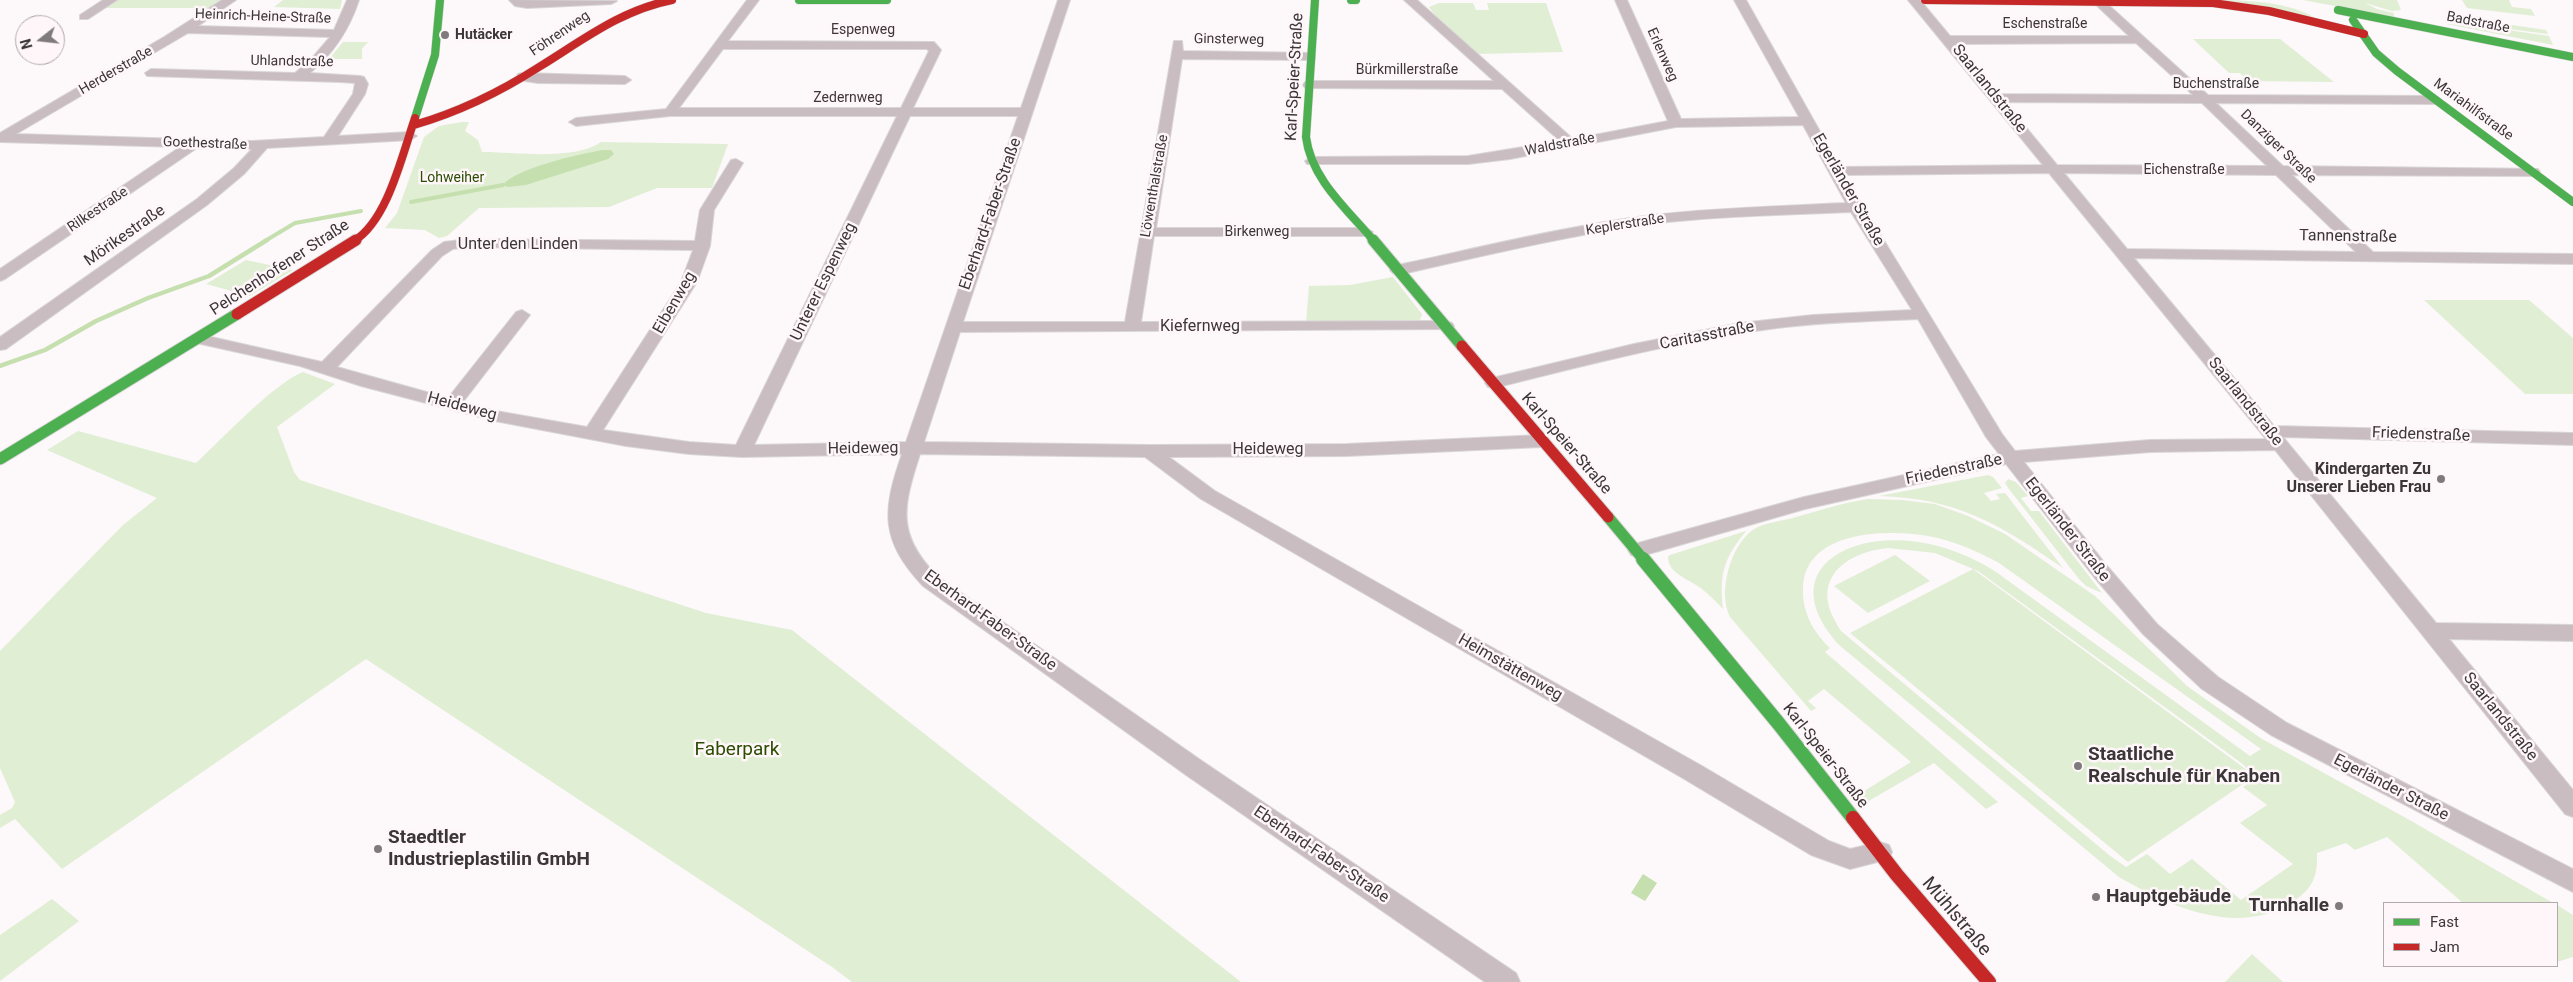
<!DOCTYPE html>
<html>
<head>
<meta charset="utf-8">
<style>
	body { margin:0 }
	#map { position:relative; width:2573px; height:982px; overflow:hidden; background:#fdf8fa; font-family:Roboto,sans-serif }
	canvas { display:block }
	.legend { position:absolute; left:2383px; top:902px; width:175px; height:65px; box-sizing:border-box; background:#fff6f9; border:1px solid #b1a9ac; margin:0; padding:6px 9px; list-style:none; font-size:15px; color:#3b3638 }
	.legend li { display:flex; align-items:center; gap:10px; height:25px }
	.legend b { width:25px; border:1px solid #b1a9ac }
	.north { position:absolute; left:15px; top:15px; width:50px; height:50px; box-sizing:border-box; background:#fff6f9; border:1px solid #b1a9ac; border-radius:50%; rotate:254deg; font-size:14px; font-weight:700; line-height:20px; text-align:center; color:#3b3638 }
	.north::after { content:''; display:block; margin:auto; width:18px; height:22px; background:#7f7a7c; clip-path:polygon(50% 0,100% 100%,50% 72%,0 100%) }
</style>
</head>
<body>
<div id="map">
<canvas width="2573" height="982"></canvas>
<ul class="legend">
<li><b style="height:6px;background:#4caf50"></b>Fast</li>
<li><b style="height:6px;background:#c62828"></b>Jam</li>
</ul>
<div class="north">N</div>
</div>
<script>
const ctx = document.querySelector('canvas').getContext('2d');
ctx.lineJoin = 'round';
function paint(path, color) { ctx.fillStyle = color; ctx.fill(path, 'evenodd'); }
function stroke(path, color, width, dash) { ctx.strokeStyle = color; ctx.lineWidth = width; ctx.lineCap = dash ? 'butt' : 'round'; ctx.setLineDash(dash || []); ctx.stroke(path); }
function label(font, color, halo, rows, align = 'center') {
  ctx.font = font + ' Roboto,sans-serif'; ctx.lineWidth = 5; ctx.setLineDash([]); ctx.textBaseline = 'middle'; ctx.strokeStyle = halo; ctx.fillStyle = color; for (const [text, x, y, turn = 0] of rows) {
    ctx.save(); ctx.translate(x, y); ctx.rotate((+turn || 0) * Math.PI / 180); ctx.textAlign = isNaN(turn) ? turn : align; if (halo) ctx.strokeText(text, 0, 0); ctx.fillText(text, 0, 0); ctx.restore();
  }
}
const green = new Path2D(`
	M115,0H222L210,8H102Z
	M283,0H342L340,9L274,7Z
	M2205,0C2241,0 2283,0 2314,17Z
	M2303,0H2397L2401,10L2392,11L2365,3L2377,9L2394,13V17Z
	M2462,0H2509L2512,7L2531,9L2535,16L2467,8Z
	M1439,3H1473L1476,10H1489L1487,3H1546L1563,52L1477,54L1435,15L1429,7Z
	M2464,18L2546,30L2548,34L2463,23L2465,21Z
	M2446,24L2480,26L2549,36L2553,45Z
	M2193,39H2280L2334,82L2248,81L2240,73H2229Z
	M343,42H368L362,49V59H329Z
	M462,122H469L465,131L478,140L482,152C514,152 575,161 601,142L728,144L712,188H657L609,207L479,208L447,236L439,238L425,230L385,228L397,213L424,137L439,126Z
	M246,260L293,270L250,296L206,284Z
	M1393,277L1422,314L1420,320L1306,323L1309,286L1350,285Z
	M2424,300H2529L2573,338V394H2525Z
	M303,372L335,384L277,427L294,472L300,480L706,613L792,630L1241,982H852L832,967L366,659L62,869L15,819L0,828V815L12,808L15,802L0,768V651L123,525L157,498L47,450L78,431L196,463C222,439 273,384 303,372Z
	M1988,475L1993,477L2002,488L1984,493L1991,501L2000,499L1996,494L2005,493L2063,568C2001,525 1957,498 1879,496Z
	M2008,479L2016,482L2028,496L2021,498L2031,511H2039L2102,593L2086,586L2079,579L2009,489L2005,483Z
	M1868,499L1902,500L1935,504L1968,516L2005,534L2095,596L2187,686L2262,739L2406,818L2553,903H2463L2387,837L2355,850L2346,843L2317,853C2318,877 2312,890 2291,903C2236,937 2169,906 2119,877L1839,645C1774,572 1846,531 1918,542C1946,546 1973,557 1996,572L2250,756L2261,749L1999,563C1977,551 1952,540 1928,536C1886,529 1805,530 1803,588C1802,612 1813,632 1830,648L1825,652L1998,802L1986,809L1934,763L1867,802L1861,793L1911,762L1824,689L1808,701L1816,708L1811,711L1730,617C1717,592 1731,542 1756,528C1766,523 1779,521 1789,519C1815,512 1841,503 1868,499ZM1888,548L1935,553L1978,571L2240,762L2257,777L2243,787L2267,805L2240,823L2293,864L2241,900L2192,859L2170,874L2147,854L2126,867L2109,855L1841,631C1836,623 1830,613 1828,603C1822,567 1858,551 1888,548Z
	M1746,531C1724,558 1719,574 1723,609C1716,602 1710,595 1702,589C1691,580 1668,574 1668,557L1670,555Z
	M1895,555L1930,581L1868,613L1834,586Z
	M1973,569L2255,776L2128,862L1850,633Z
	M52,899L79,921L0,981V935Z
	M2557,905L2573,915V957L2557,962Z
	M2252,954L2283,982H2225Z`);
const water = new Path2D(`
	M603,150H611L614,154L608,159L526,185L508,187L503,185C516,168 580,154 603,150Z
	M1643,874L1657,883L1645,901L1631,893Z`);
const streamFar1 = new Path2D(`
	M411,202L503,185
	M265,241L295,223L361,211`);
const stream = new Path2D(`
	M0,366L45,350L96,321L148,298L209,276L267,240`);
const street = new Path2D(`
	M103,0H117L88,19H80V15Z
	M222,0H236L198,26L334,30L347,0H359C349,30 334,53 310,73L360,76L364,77L368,84L365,94L338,136L410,132L417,136L410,140L267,148L244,174L207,205L6,349L0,350V337L197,199L234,168L252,149L197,148L5,279L0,281V269L180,147L0,142V133L164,37ZM188,33L330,37L312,58L295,73L151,69L145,73L147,76L340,82L355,83L353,94L324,137L252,141L16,134Z
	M509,0L617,1L611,4L527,8L515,6Z
	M747,0H759L728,41L934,42L941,50L913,108H1021L1058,0H1070L963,322H1125L1174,41H1182L1183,51L1315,53V59L1311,60L1182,59L1156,228H1366L1373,232L1366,236H1154L1141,322L1446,321L1452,323L1454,326L1452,329L960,332L924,442L1149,445L1347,444L1541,435L1547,437L1550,441L1547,445L1541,447L1347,456L1169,457L1215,491L1702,766L1829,841L1850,849L1880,842L1889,845L1892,852L1889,859L1850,869L1811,855L1686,780L1201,499L1145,457L920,454C903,507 896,533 937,576L1202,761L1516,973L1520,982H1485L1186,775L923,586C880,540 882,511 902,454L742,457L689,454L626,446L495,421L361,386L300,366L192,342L190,339L198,334L322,362L432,250L444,242L468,239L695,241L700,210L731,160L736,159L743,163L714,210L710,246L697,282L603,430L689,442L736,445L897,116H670L576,126L569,122L576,118L666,109ZM723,49H927L929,51L901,108H679ZM910,116H1018L906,442L754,445ZM468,247L693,250L681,282L587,427L496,411L463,402L530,315L522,310L516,312L448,398L337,367L442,256L453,249Z
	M1404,0H1417L1573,139L1668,121L1615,0H1627L1681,119L1799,117L1734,0H1746L1840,167L2043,165L1908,0H1920L1950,36H2129L2093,2L2103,0L2208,95L2435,96L2441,100L2435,104L2216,103L2283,166L2538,169L2540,172L2538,175L2533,176L2292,175L2373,252L2573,254V264L2134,258L2274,426L2573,433V445L2283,437L2436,623L2573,625V641L2449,639L2573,790V817L2565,814L2275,450L2150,452L2024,462L2108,567L2157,624L2218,677L2287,723L2573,869V892L2271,735L2202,689L2143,634L2094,577L2006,464L1805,509L1638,557L1631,555L1628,550L1631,545L1804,497L1999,454L1986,437L1918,319C1871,321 1824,322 1777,328C1681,340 1587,365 1494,388L1488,387L1485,383L1488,379L1634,344L1740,323L1813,315L1912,310L1851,212C1784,215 1717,216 1650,224C1565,236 1482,256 1398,275L1393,273L1390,270L1393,267L1398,265C1482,247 1566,226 1652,215C1716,208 1781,206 1846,203L1803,125L1676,127L1510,159L1468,164H1307L1305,161L1312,157L1468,156L1560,141L1502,89L1305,88L1303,85L1305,82L1309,81H1494ZM2136,43L2193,95L1998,94L1956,44ZM2005,102L2202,103L2267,166L2057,165ZM2049,173L2266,439L2150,440L2015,451L2002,434L1844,175ZM2064,173L2276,175L2356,252L2127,249Z
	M522,73L625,76L631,80L625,84L538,83L518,80L516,77L518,74Z`);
const fastFar2 = new Path2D(`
	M799,0H887
	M1315,0L1306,137C1311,179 1348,210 1374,241
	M1351,0H1356
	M2338,10L2573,57
	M2353,20L2376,53L2397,71L2573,202
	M415,118L435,55L440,0`);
const fastFar1 = new Path2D(`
	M1373,240L1462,346
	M0,459L237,314
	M1608,517L1644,560`);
const fast = new Path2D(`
	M1643,559L1779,724L1853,818`);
const jamFar2 = new Path2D(`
	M1925,0L2213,3L2269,11L2364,34
	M414,125C459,112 500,92 539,67C583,40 621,10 672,0
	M354,241C388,220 402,155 415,118`);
const jamFar1 = new Path2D(`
	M237,314L356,240
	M1462,346L1608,517`);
const jam = new Path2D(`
	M1853,818L1897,875L1989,982`);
const markers = [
	[445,35,5,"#7f7a7c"],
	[2441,479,5,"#7f7a7c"],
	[2078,766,5,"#7f7a7c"],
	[378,849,5,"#7f7a7c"],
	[2096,897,5,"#7f7a7c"],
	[2339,906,5,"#7f7a7c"]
];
const farStreetnames = [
	["Heinrich-Heine-Straße",263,17,2],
	["Badstraße",2478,23,11],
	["Eschenstraße",2045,24],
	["Espenweg",863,30],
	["Föhrenweg",560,34,-34],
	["Ginsterweg",1229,40,1],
	["Erlenweg",1662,55,66],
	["Uhlandstraße",292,62,1],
	["Bürkmillerstraße",1407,70],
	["Herderstraße",116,71,-30],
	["Buchenstraße",2216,84],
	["Zedernweg",848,98],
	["Mariahilfstraße",2473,110,36],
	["Goethestraße",205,144,2],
	["Waldstraße",1560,145,-11],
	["Danziger Straße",2278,147,44],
	["Eichenstraße",2184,170],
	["Löwenthalstraße",1155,186,-80],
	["Rilkestraße",98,210,-34],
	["Keplerstraße",1625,225,-9],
	["Birkenweg",1257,232]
];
const farPoinames = [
	["Hutäcker",455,35]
];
const farParknames = [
	["Lohweiher",452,178]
];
const streetNames = [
	["Karl-Speier-Straße",1295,77,-87],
	["Saarlandstraße",1989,89,51],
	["Egerländer Straße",1848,190,60],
	["Eberhard-Faber-Straße",991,214,-71],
	["Mörikestraße",125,236,-35],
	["Tannenstraße",2348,237,1],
	["Unter den Linden",518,245],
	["Pelchenhofener Straße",280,268,-33],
	["Unterer Espenweg",824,282,-64],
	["Eibenweg",675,303,-60],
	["Kiefernweg",1200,327],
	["Caritasstraße",1707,336,-11],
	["Saarlandstraße",2245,402,51],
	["Heideweg",462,407,15],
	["Friedenstraße",2421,435,2],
	["Karl-Speier-Straße",1566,444,49],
	["Heideweg",863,449,-1],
	["Heideweg",1268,450],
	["Friedenstraße",1954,470,-12],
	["Egerländer Straße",2067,530,52],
	["Eberhard-Faber-Straße",990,621,36],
	["Heimstättenweg",1510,668,30],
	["Saarlandstraße",2500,717,51],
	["Karl-Speier-Straße",1825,756,52],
	["Egerländer Straße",2391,788,27],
	["Eberhard-Faber-Straße",1321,855,34]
];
const poiNames = [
	["Kindergarten Zu",2431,470],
	["Unserer Lieben Frau",2431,488]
];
const nearParknames = [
	["Faberpark",737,750]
];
const nearPoinames = [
	["Staatliche",2088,755],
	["Realschule für Knaben",2088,777],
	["Staedtler",388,838],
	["Industrieplastilin GmbH",388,860],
	["Hauptgebäude",2106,897],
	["Turnhalle",2329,906,"right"]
];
const nearStreetnames = [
	["Mühlstraße",1956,917,50]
];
paint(green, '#e0eed4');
paint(water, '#c5dfaf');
stroke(streamFar1, '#c5dfaf', 4);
stroke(stream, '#c5dfaf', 4.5);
stroke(street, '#d9d6d7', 2);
stroke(fastFar2, '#d9d6d7', 9);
stroke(fastFar1, '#d9d6d7', 13);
stroke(fast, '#d9d6d7', 16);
stroke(jamFar2, '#d9d6d7', 9);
stroke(jamFar1, '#d9d6d7', 13);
stroke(jam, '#d9d6d7', 16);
paint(street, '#c9bdc2');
stroke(fastFar2, '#4caf50', 8);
stroke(fastFar1, '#4caf50', 11);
stroke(fast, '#4caf50', 14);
stroke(jamFar2, '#c62828', 8);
stroke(jamFar1, '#c62828', 11);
stroke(jam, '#c62828', 14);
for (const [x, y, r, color] of markers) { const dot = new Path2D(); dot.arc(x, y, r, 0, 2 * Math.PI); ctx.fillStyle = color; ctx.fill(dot); stroke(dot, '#fff6f9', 2); }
label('14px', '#3b3638', '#fff6f9', farStreetnames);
label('bold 14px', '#3b3638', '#fff6f9', farPoinames, 'left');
label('14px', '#2b4d01', '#fff6f9', farParknames);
label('16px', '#3b3638', '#fff6f9', streetNames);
label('bold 16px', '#3b3638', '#fff6f9', poiNames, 'right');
label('19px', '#2b4d01', '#fff6f9', nearParknames);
label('bold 19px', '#3b3638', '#fff6f9', nearPoinames, 'left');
label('19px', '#3b3638', '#fff6f9', nearStreetnames);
</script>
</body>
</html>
